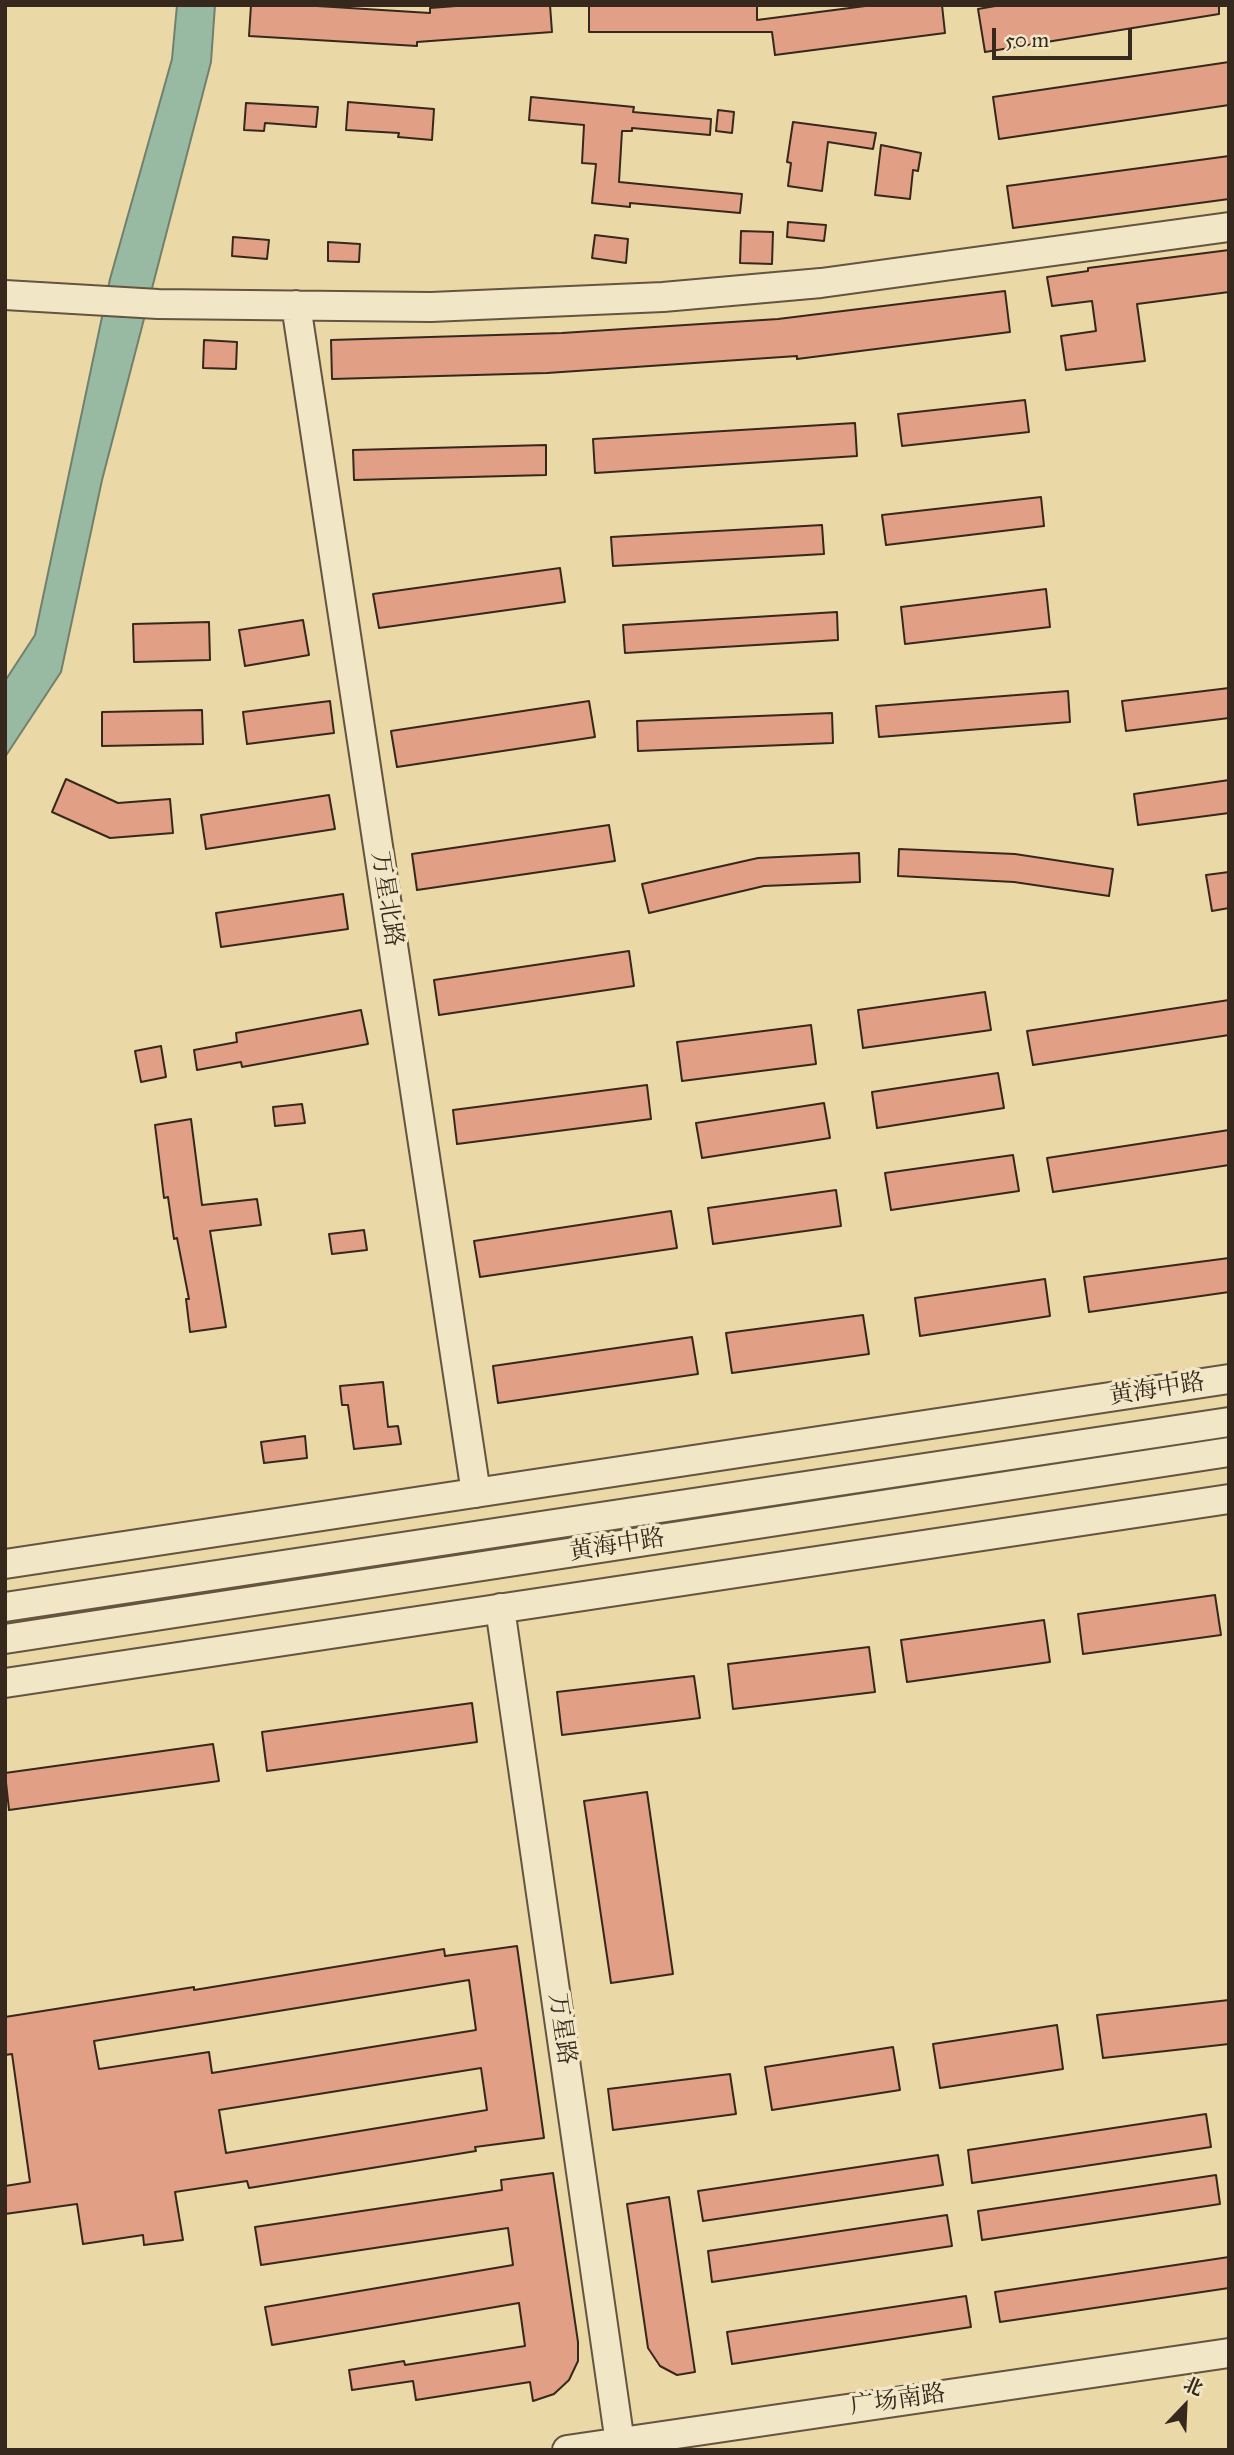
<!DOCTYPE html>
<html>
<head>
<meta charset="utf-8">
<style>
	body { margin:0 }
	#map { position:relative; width:1234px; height:2455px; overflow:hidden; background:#ead9a7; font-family:"IM FELL Great Primer","Noto Serif SC",serif }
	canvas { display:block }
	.frame { position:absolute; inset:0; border:7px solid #37281d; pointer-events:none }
	.north { position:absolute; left:1150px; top:2371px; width:70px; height:70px; -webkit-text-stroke:5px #f1e6c6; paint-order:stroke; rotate:23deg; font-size:19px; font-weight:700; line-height:28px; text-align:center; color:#37281d }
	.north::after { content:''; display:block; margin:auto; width:24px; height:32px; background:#37281d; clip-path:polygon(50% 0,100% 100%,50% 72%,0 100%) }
	.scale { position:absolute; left:992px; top:28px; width:140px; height:32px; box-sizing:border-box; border:4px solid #37281d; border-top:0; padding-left:9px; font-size:21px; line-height:24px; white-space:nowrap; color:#37281d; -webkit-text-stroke:5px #f1e6c6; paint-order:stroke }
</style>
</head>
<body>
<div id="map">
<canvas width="1234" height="2455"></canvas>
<div class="frame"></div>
<div class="north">北</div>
<div class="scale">50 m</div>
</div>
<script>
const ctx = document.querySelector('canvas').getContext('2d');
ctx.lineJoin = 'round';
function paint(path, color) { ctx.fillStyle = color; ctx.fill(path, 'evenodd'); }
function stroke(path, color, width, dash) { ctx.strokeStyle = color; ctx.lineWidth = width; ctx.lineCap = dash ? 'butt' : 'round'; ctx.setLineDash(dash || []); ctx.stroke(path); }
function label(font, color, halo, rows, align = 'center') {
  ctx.font = font + ' "IM FELL Great Primer","Noto Serif SC",serif'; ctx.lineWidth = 7; ctx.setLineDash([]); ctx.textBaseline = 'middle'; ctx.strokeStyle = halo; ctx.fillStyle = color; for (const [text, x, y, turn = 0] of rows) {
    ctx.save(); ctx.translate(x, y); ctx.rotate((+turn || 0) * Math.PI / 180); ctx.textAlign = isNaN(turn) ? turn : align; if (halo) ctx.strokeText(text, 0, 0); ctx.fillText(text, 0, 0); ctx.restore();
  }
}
const water = new Path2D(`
	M177,5H215L211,62L102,480L61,672L5,757V681L35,635L110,279L172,59Z`);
const building = new Path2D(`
	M251,5H301L430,13V8L469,5H550L552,32L417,42V46L249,36Z
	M589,5H757V20L873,5H942L945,33L775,55L772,32H589Z
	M1001,5H1219V14L985,52L978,9Z
	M1229,62V105L999,139L993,97Z
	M531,97L634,107L633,112L711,119L710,135L632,128V131H622L619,182L742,194L740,213L630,203V207L592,203L596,164L582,163L584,125L529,120Z
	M348,102L434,109L432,140L398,137L399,133L346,130Z
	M246,103L318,107L316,127L265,123L264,131L244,130Z
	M718,110L734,112L732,133L716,131Z
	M793,122L876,133L873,149L828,142L822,191L788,186L791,163L787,162Z
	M881,145L921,153L918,171L913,170L910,199L875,195Z
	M1229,156V199L1013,228L1007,186Z
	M788,222L826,225L824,241L787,237Z
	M741,231L773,232L772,264L740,263Z
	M595,235L628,239L626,263L592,258Z
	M233,237L269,240L267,259L232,256Z
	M328,242L360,244L359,262L328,261Z
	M1229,250V292L1137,304L1145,361L1066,370L1061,336L1096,331L1092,301L1052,306L1047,277L1088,271V268Z
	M1005,291L1010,332L797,359V356L547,373L332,379L331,340L562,333L778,319Z
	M204,340L237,342L236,369L203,368Z
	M1025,400L1029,432L902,446L898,414Z
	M855,423L857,456L595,473L593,439Z
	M546,445V475L354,480L353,450Z
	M1041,497L1044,526L886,545L882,515Z
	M822,525L824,554L613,566L611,537Z
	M560,568L565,602L379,628L373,594Z
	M1046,589L1050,627L905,644L901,607Z
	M837,612L838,640L625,653L623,625Z
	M303,620L309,655L245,666L239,630Z
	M209,622L210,660L134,662L133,624Z
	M1229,688V718L1126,731L1122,701Z
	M1068,691L1070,722L879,737L876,706Z
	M330,701L334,733L247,744L243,712Z
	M589,701L595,737L397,767L391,731Z
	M202,710L203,744L102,746V712Z
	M832,713L833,743L638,751L637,721Z
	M66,779L118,803L170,799L173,833L110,838L52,812Z
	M1229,780V813L1138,825L1134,794Z
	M329,795L335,829L206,849L201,815Z
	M609,825L615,861L417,890L412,854Z
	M899,849L1015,854L1113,869L1109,896L1014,882L898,876Z
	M859,853L860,882L764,886L649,913L642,884L758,858Z
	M1229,872V908L1212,911L1206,875Z
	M343,894L348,929L221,947L216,913Z
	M629,951L634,986L439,1015L434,980Z
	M985,992L991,1030L863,1048L858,1010Z
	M1229,1000V1035L1033,1065L1027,1031Z
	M361,1010L368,1044L242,1067L241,1062L197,1070L194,1050L237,1042L236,1033Z
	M811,1025L816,1064L682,1081L677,1042Z
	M161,1046L166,1077L141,1082L135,1051Z
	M998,1073L1004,1108L877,1128L872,1092Z
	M647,1085L651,1119L457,1144L453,1110Z
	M824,1103L830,1138L702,1158L696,1123Z
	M302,1104L305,1123L275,1126L273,1107Z
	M191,1119L202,1205L257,1199L261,1225L210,1231L226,1327L190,1332L186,1299H189L177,1238L174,1239L168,1197L164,1198L155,1125Z
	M1229,1130V1165L1053,1192L1047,1158Z
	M1013,1155L1019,1191L891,1210L885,1173Z
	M836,1190L841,1226L713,1244L708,1208Z
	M671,1211L677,1248L480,1277L474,1241Z
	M364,1230L367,1250L332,1254L329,1234Z
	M1229,1258V1292L1089,1312L1084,1277Z
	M1045,1279L1050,1316L920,1336L915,1298Z
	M863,1315L869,1354L732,1373L726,1333Z
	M692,1337L698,1374L498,1403L493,1366Z
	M383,1382L388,1427L398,1426L401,1444L354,1449L348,1405H342L340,1386Z
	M305,1436L307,1458L264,1463L261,1442Z
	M1215,1595L1221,1635L1083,1654L1078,1614Z
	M1044,1620L1050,1662L907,1682L901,1640Z
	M869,1647L875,1692L733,1709L728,1664Z
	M694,1676L700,1718L562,1735L557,1692Z
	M472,1703L477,1742L267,1771L262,1732Z
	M213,1744L219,1781L9,1810L5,1773Z
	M647,1792L673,1974L611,1983L584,1801Z
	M517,1946L544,2138L475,2147L476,2151L249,2188L247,2181L175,2192L183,2240L144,2245L143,2235L83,2244L77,2204L5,2214V2186L30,2182L12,2054L5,2055V2017L194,1987V1990L444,1949L445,1956ZM469,1980L476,2030L212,2073L209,2052L99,2069L94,2041ZM481,2068L487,2110L226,2153L219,2110Z
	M1229,2000V2044L1103,2058L1097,2015Z
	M1057,2025L1063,2069L940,2088L933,2044Z
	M893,2047L900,2090L772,2110L765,2067Z
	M730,2074L736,2114L613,2130L608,2089Z
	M1206,2114L1211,2147L972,2183L968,2150Z
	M938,2155L943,2185L703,2221L698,2191Z
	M553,2173L578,2342V2361L569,2380L554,2394L533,2401L530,2382L416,2400L413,2381L352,2390L349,2370L404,2361L405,2365L525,2346L519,2303L272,2345L265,2307L513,2265L508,2228L261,2265L255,2227L502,2190L501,2180Z
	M1216,2175L1220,2204L982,2240L978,2211Z
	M669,2197L695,2372L677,2375L660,2366L648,2348L627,2204Z
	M947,2215L952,2246L712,2282L708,2251Z
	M1229,2257V2288L1000,2322L995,2292Z
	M966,2296L971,2327L732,2364L727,2332Z`);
const minor = new Path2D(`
	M5,295L158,304L431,307L663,297L821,283L1229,227
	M296,305L476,1493
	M5,1564L1229,1379
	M5,1607L1229,1422
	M500,1608L621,2450
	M5,1639L1229,1452
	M5,1683L1229,1499
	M567,2450L1229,2353`);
const streetNames = [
	["万星北路",386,899,81],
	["黄海中路",1157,1390,-9],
	["黄海中路",617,1546,-9],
	["万星路",561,2029,82],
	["广场南路",898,2401,-8]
];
paint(water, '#98baa3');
stroke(water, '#71806d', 2);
paint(building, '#e19f86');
stroke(building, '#37281d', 2);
stroke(minor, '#645440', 32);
stroke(minor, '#f1e6c6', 28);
label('24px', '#37281d', '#f1e6c6', streetNames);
</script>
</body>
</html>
